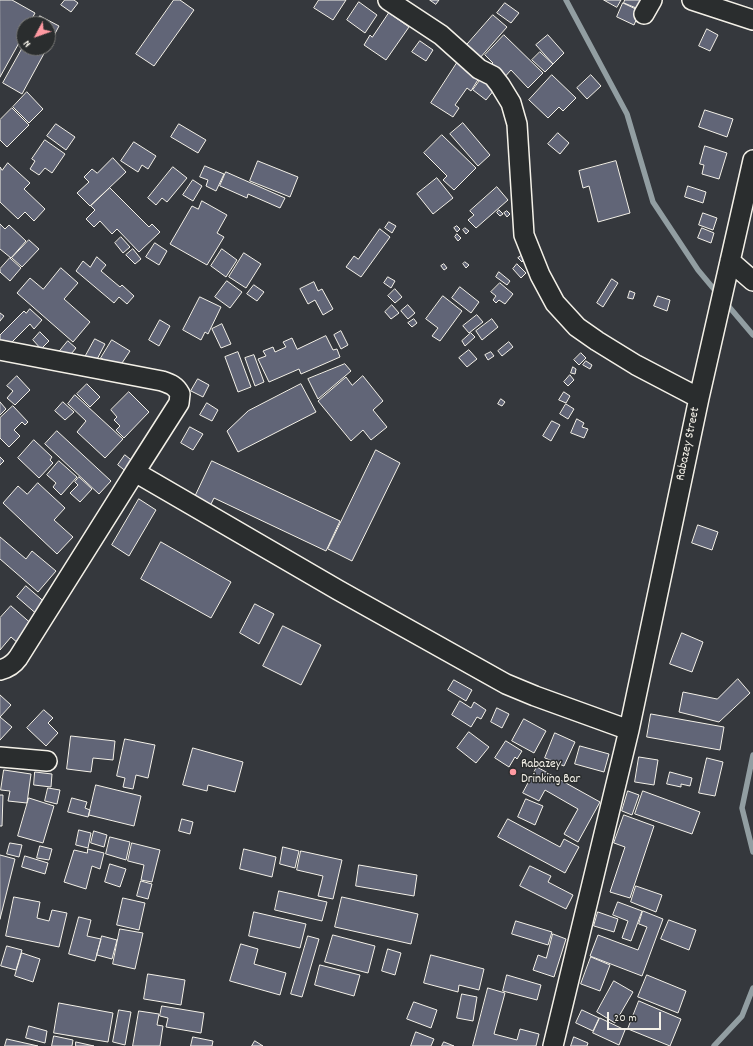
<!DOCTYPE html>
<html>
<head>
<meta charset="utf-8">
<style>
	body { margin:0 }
	#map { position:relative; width:753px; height:1046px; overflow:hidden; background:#35383d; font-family:Dekko,sans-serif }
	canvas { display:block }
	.north { position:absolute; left:16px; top:16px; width:40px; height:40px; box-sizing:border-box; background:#2a2d2e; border:1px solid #7b7b78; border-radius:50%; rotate:229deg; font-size:11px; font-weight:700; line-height:16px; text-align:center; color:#f4f1e8 }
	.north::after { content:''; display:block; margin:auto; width:14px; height:18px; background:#ff9aa2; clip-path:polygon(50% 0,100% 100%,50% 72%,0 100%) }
	.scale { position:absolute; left:607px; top:1012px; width:54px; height:18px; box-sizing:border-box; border:2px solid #f4f1e8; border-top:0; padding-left:5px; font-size:12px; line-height:14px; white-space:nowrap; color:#f4f1e8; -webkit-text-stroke:3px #2a2d2e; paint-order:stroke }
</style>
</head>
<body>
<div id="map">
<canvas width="753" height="1046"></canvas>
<div class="north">N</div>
<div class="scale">20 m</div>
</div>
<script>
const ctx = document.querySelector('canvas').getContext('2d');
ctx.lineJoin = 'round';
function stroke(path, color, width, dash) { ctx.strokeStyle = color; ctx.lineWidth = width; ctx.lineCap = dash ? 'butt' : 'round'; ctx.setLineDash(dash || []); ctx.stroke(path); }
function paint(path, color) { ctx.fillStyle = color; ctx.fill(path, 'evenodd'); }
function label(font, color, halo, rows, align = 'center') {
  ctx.font = font + ' Dekko,sans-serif'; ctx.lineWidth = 3; ctx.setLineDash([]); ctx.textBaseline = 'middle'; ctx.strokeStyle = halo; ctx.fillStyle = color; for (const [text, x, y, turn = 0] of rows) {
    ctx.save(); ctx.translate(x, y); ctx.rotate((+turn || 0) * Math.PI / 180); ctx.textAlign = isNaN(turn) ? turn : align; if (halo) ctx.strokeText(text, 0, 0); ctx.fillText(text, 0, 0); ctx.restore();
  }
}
const stream = new Path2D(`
	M566,0L627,114L653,202L698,270L718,294
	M725,302L753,335
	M753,755L742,808L753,852
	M714,1046L742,1016L753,988`);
const building = new Path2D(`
	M0,0H12L35,13L29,24H24V34L0,77Z
	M65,0H74L78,3L71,12L61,5Z
	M174,0H180L194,10L154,66L136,54Z
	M319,0H346L333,20L314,8Z
	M430,0H439L436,4Z
	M604,0H621L617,7Z
	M625,0H646L641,10L624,3Z
	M359,2L377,15L365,33L347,20Z
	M505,3L519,13L511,23L497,13Z
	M623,3L640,11L634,25L617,17Z
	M389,13L409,27L386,60L364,45L370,35L372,37Z
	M493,15L507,27L479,59L465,47Z
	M40,16L59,26L48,47V24H36Z
	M707,29L718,35L710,51L699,46Z
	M504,35L543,73L528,88L511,70L502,80L489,66L493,63L485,55Z
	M548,35L564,53L553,64L536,45Z
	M420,41L433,50L426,61L412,52Z
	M24,45V48H47L22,94L3,83Z
	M540,52L553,64L545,72L532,60Z
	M457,63L479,78L471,91L467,88L455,105L459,108L453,117L431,103Z
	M552,75L576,98L563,111L559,107L548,118L529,100Z
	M591,75L601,86L587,99L577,88Z
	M481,79L494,90L486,100L473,90Z
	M27,92L43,109L29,123L13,107Z
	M12,108L29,125L7,147L0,140V120Z
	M705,110L733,119L727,137L699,127Z
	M463,123L490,155L478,166L450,134Z
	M56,124L75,137L66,150L47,136Z
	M179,124L206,140L198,153L171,137Z
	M558,133L569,143L560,154L548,144Z
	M442,135L476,168L454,190L443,180L447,176L424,153Z
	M45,140L65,154L52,173L45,168L39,175L30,169L35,161L32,159Z
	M134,142L156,156L148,169L142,165L138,172L121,161Z
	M705,146L727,153L719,179L702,174L704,165L700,164Z
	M113,158L126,172L90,206L77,193L89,182L84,177L92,169L97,173Z
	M258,161L298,177L290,197L250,181Z
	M616,161L630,213L598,222L589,186L583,188L579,171Z
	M8,163L30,183L24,189L45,209L34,221L25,212L18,219L0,202V167L2,170Z
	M205,166L224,174L216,191L206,186L208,180L200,177Z
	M173,167L187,178L167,202L162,198L156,205L148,198Z
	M226,172L285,198L280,208L248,194L247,198L220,186Z
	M437,178L453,198L433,214L417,194Z
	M193,180L202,186L193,201L183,195Z
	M688,186L706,192L703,203L685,197Z
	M497,187L508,200L476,228L468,220L474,215L470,211Z
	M110,188L149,227L152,224L160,232L139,252L117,229L112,234L100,221L94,227L86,219L95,210L91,206Z
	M202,201L227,215L217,233L224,237L207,265L170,244L192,206L198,209Z
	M499,210L503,214L500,216L497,213Z
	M507,211L510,214L507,217L504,213Z
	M703,213L717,218L713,230L699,225Z
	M389,222L396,226L392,233L385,228Z
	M0,224L5,229L9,225L26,241L11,258L0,249Z
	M457,226L460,229L457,232L454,228Z
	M465,228L469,231L466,234L463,230Z
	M702,228L714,233L711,243L698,238Z
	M380,229L390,237L361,277L346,267L354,256L358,259Z
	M457,234L461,238L458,241L455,237Z
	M121,237L130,247L123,253L115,243Z
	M29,240L39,249L22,267L12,258Z
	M155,243L167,251L159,265L146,257Z
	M133,249L141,259L135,264L126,255Z
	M222,249L237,260L226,277L211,266Z
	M244,253L261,264L246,288L229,277Z
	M521,256L524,259L522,262L518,258Z
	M97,257L106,265L101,271L120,287L122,285L134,296L127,304L119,297L114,303L76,271L83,261L90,267Z
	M10,258L21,268L10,281L0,272V269Z
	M465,262L469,265L466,268L463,264Z
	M444,264L447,268L444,270L441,266Z
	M517,264L526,273L521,278L513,269Z
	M61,268L78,283L64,299L90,322L73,342L17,293L30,278L43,289Z
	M499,272L510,281L507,285L496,277Z
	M388,277L395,281L391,288L384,283Z
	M612,279L618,283L603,307L597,303Z
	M227,281L242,292L230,308L215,297Z
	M314,282L318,291L322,289L333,309L323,315L315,300L308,304L300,289Z
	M500,283L513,294L505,304L499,300L496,303L493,300L496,296L491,292Z
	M254,285L264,292L257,301L247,294Z
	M460,287L479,302L471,313L452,298Z
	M395,289L402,297L395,303L388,296Z
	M630,291L635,293L633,299L628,298Z
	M443,296L462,311L440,341L432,336L438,328L426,319Z
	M658,296L670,300L667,311L654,306Z
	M200,297L221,307L208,334L205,332L201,340L183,330Z
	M392,305L399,313L391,319L385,312Z
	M408,305L415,313L408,319L401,311Z
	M30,309L42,320L34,329L30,324L5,349L0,344V335L24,311L26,313Z
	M0,313L4,316L0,321Z
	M477,315L483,322L469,333L463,326Z
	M414,319L417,323L412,327L408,323Z
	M492,319L498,327L482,340L476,331Z
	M160,320L170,326L159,346L149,340Z
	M222,324L231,344L221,348L212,329Z
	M341,331L348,345L341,349L334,335Z
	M40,332L49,341L41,349L33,340Z
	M471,333L475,337L465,346L462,341Z
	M326,336L333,350L337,349L340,357L301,374L299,369L269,382L258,359L266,356L263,351L273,347L275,352L286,347L283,342L292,338L297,349Z
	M95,339L105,344L94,365L84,359Z
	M112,340L130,351L118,369L101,358Z
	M68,341L76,348L67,359L59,352Z
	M509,342L513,347L502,356L498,351Z
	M469,350L477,359L467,367L459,358Z
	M238,352L251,387L238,392L225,357Z
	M491,352L494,356L488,360L485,355Z
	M581,353L586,358L579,365L574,360Z
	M254,355L264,382L255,386L245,358Z
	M586,361L592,365L590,369L583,365Z
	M345,364L351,371L318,399L308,379Z
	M573,367L576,369L575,374L571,373Z
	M570,375L574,380L568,386L564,382Z
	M17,376L30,390L15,405L7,398L13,391L7,386Z
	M363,376L383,401L373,410L387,427L371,440L363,430L351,441L318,401L346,377L352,385Z
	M198,379L209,385L203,397L191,391Z
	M87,384L100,397L90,407L77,394Z
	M301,384L316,412L238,452L227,431L248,411Z
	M129,392L149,412L124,438L116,430L120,426L114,420L117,417L111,410Z
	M564,392L570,396L566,403L559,400Z
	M75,395L123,439L105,458L77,432L86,421L68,404Z
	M501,399L505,402L502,406L498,404Z
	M0,402L6,409L0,415Z
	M63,402L74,412L65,420L55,411Z
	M207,403L218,410L212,421L200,415Z
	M566,404L574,409L568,419L560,414Z
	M13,406L28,422L25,425L22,422L14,430L20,436L9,447L0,438V418Z
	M577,419L584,423L582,427L588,429L584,438L571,433Z
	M552,421L560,425L551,441L543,436Z
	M190,427L203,434L193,450L181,443Z
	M57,431L111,481L99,494L45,444Z
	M34,440L52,457L50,460L53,463L39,478L18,458Z
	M376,450L400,463L352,561L328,549Z
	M125,455L135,463L128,473L118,465Z
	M0,457L4,461L0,465Z
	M59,461L77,477L61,495L53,487L56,483L47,475Z
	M212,461L340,521L326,551L214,498L210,506L194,499Z
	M79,477L92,489L80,502L70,493L78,485L75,482Z
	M38,483L65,508L54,520L73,537L57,554L3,503L18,486L27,494Z
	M139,499L156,510L129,556L112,545Z
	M698,525L718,532L712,550L692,543Z
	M0,537L26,559L32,551L56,571L38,592L0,559Z
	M161,542L231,582L211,618L141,579Z
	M26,586L48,605L39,616L17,597Z
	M255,604L274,614L259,644L240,633Z
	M11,606L34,626L19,644L11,637L0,650V618Z
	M283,626L321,645L301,685L263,666Z
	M682,633L703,642L692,672L670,664Z
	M738,679L750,693L719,722L679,712L683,692L717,699Z
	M454,680L472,690L466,701L448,690Z
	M0,695L11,705L0,717L12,727L0,740Z
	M460,701L471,708L474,702L486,710L481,719L477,717L471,727L452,715Z
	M497,708L509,714L502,728L491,722Z
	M44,710L53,718L48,723L58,733L46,746L27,728Z
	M651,714L724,727L720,750L647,737Z
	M524,719L546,731L534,753L512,741Z
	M469,732L489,747L476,763L457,748Z
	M555,733L575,742L564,766L545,758Z
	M71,736L115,741L113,760L93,758L91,772L67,769Z
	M125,739L155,745L148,778L136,775L133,789L123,787L125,778L117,776Z
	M506,741L522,751L517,759L515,757L509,767L495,758Z
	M580,746L609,754L604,772L575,764Z
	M193,748L243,762L235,792L208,785L207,791L183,785Z
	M639,757L658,760L654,785L635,782Z
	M707,758L723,762L715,796L699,793Z
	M537,767L600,802L578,842L564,834L578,809L545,790L539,801L523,793Z
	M4,770L31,774L27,803L8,801L10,791L1,790Z
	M35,772L52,774L51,787L34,785Z
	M670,772L692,778L690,786L681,784V787L667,784Z
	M96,785L141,796L134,826L89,815Z
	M48,788L60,790L57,804L45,801Z
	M628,791L639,795L632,815L622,811Z
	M643,791L700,812L692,834L635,814Z
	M0,795H3L2,826H0Z
	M29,798L54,806L43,843L18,836Z
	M72,798L87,802L85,808L90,810L88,817L68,812Z
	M526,799L543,806L535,825L518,817Z
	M624,815L654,826L630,898L610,892L625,847L614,843Z
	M182,819L193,822L190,834L179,831Z
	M508,819L560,847L564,839L579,847L565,873L498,837Z
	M79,830L91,833L88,848L76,845Z
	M94,831L107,835L104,847L91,843Z
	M110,837L130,842L126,860L106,854Z
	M10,843L22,845L19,857L7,854Z
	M132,843L160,850L152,882L141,880L144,865L128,861Z
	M40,846L52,849L49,860L37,858Z
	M283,847L299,851L295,868L280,864Z
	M88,849L104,853L100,869L92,866L86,889L64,882L74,850L87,853Z
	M244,849L276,857L272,877L240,869Z
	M301,851L342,860L333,899L318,896L323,876L297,870Z
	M0,855L15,859L0,919Z
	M25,856L48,863L45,874L22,867Z
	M110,864L126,869L120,887L105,882Z
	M359,865L417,875L414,896L356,886Z
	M530,866L551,876L548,882L573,895L566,909L520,886Z
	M141,881L152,884L148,899L137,896Z
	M636,886L662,895L656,912L631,902Z
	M279,891L327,902L322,921L275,910Z
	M14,897L40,902L37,918L49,921L52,910L67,913L59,947L6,936Z
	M342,897L418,914L411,944L335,927Z
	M123,898L145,903L139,930L117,925Z
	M618,902L642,911L631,941L622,938L628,921L613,915Z
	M643,911L663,919L642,976L590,956L598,935L638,950L647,927L639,924Z
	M254,912L306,924L300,948L249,936Z
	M598,912L618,919L614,932L594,926Z
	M79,917L91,920L87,936L101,939L95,961L69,954Z
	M669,920L696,930L689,950L661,939Z
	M516,921L552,932L548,945L512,934Z
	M120,929L143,933L135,969L113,964Z
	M553,934L566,939L554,977L533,970L538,955L546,958Z
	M333,935L375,946L368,973L325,962Z
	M102,936L117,940L112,959L97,955Z
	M308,936L319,939L302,997L291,994Z
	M241,944L258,949L254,964L286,973L280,995L230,981Z
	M7,946L22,950L16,970L1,966Z
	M388,949L401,953L395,975L382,971Z
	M22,953L40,959L33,982L15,976Z
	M431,955L484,969L479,990L459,985L458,992L424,983Z
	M591,957L610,965L600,991L581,984Z
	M320,965L360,975L354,996L315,985Z
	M148,974L185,980L181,1005L144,999Z
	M507,975L541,985L537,1000L503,991Z
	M647,975L686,991L678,1013L638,997Z
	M614,981L633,992L615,1023L597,1012Z
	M488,988L505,993L494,1034L517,1040L520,1029L539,1034L536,1046H473Z
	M462,994L477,997L473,1021L457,1018Z
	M639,1001L681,1019L670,1046L628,1029Z
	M414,1002L437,1010L431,1028L407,1019Z
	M59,1003L113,1013L108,1042L54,1033Z
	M162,1006L204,1013L201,1033L166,1027L168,1018L160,1016Z
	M119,1010L131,1012L125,1045L113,1042Z
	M582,1010L599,1018L593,1031L576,1023Z
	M139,1011L159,1014L157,1025L163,1026L160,1046H133Z
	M600,1018L625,1030L619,1045L593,1033Z
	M29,1026L47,1031L45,1043L26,1038Z
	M416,1032L434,1039L431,1046H411Z
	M54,1036L73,1040L72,1046H52Z
	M193,1037L213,1041L212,1046H191Z
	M574,1037L588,1043L587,1046H571Z
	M7,1039L38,1046H5Z
	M255,1041L263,1046H252Z
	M76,1042L94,1046H76Z
	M444,1042L454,1046H442Z`);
const minor = new Path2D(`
	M388,0L441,35L479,69L493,76L500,85L511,103L517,124L524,235L540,275L555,303L577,327L597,341L636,365L699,398
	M692,0L753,20
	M644,14L652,0
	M730,261L753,281
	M0,350L162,381C171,384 176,386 180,394L179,403L135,472
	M0,670C8,668 13,665 18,658L135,472L338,590L506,684L535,696L629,730
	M0,757L47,761
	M553,1046L629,730L699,398L753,160`);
const markers = [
	[513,772,4,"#ff9aa2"]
];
const streetNames = [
	["Rabazey Street",689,444,-78]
];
const poiNames = [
	["Rabazey",521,765],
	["Drinking Bar",521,780]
];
stroke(stream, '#929ea2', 5.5);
paint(building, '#616577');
stroke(building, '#f4f1e8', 1);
stroke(minor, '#f4f1e8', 22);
stroke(minor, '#2a2d2e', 19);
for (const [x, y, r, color] of markers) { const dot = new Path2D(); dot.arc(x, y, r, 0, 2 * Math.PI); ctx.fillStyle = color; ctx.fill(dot); stroke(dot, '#2a2d2e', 1.5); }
label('13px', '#f4f1e8', '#2a2d2e', streetNames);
label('13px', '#f4f1e8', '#2a2d2e', poiNames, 'left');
</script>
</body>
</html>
